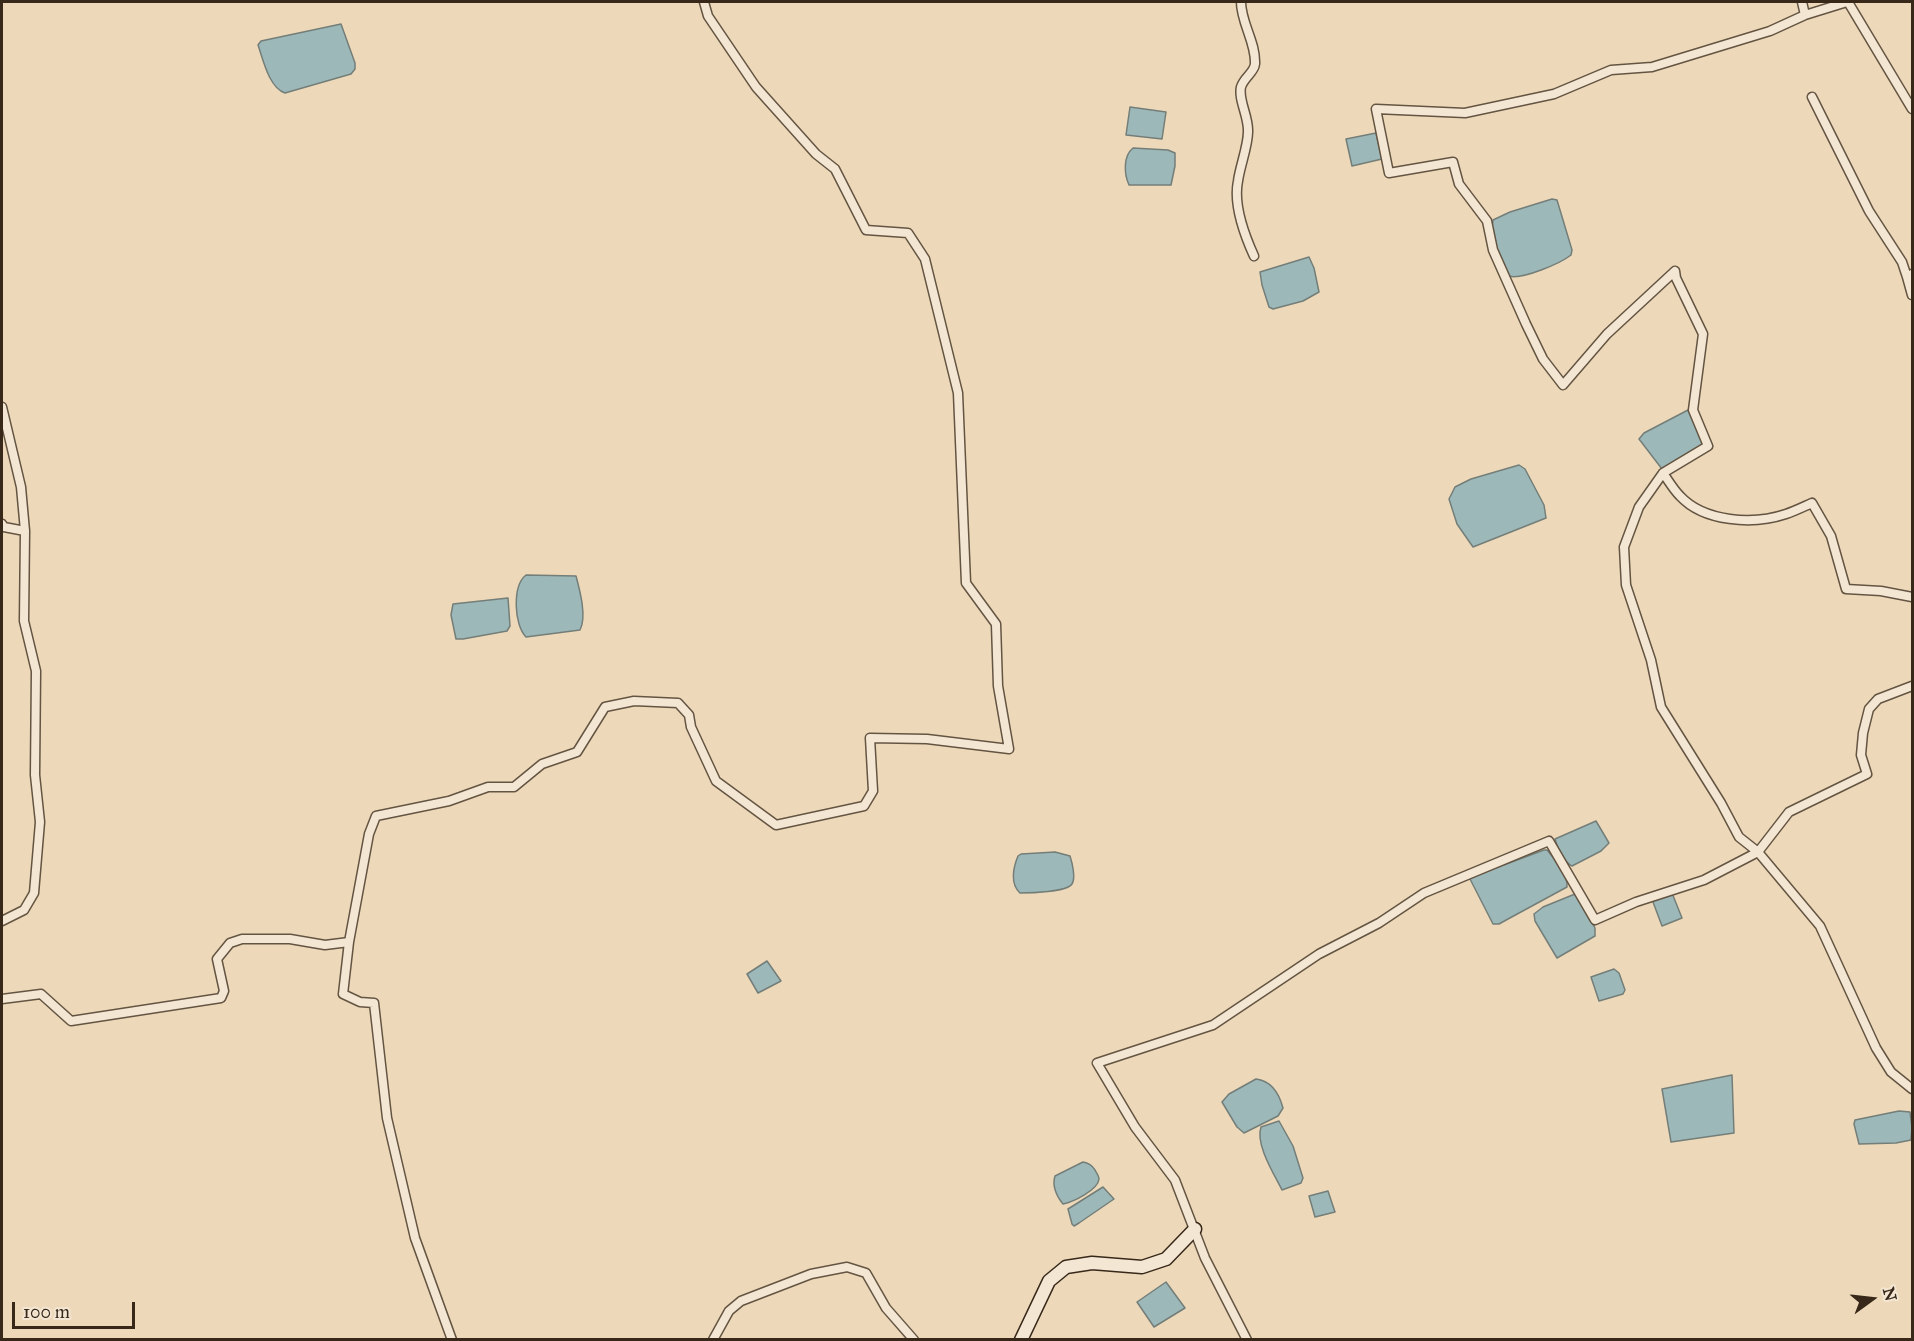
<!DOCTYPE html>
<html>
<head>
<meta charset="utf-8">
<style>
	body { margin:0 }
	#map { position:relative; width:1914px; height:1341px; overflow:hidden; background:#edd9b9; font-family:"IM FELL Great Primer",serif }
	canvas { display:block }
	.frame { position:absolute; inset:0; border:3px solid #37281a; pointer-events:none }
	.north { position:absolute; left:1842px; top:1269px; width:60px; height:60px; -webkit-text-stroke:4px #f3e6d2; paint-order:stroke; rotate:75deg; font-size:16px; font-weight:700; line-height:24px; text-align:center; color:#37281a }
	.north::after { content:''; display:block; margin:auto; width:21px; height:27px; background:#37281a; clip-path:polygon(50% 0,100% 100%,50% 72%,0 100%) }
	.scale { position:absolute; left:12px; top:1302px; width:123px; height:27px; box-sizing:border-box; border:3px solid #37281a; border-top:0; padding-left:8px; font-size:18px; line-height:21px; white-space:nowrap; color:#37281a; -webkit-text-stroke:4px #f3e6d2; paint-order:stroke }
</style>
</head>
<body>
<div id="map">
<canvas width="1914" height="1341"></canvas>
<div class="frame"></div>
<div class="north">N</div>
<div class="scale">100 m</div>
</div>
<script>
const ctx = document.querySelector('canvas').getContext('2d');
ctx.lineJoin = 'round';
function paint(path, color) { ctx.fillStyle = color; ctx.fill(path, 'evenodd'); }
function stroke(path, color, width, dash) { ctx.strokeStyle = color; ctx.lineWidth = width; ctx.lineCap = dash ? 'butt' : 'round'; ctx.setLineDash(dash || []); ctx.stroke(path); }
const water = new Path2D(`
	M341,24L355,63V69L351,74L285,93C269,88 263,59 258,45L261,41Z
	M1130,107L1166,112L1162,139L1126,135Z
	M1376,133L1382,159L1352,166L1346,139Z
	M1133,148L1168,150L1175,153V166L1171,185H1129C1124,174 1123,156 1133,148Z
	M1552,199L1557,200L1572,250L1571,255C1561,263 1522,280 1509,276C1501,260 1489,238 1493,220L1510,212Z
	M1309,257L1314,268L1319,292L1303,301L1273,309L1269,307L1262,285L1260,272Z
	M1688,410L1705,445L1662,469L1639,439L1644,433Z
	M1519,465L1525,469L1544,505L1546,518L1473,547L1457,524L1449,499L1455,487L1471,479Z
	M526,575L576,576C580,591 587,617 580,630L526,637C514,625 512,586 526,575Z
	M508,598L510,626L507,631L463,639H456L451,615L453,604Z
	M1596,821L1609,843L1601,851L1572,866C1564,862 1557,848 1555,839Z
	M1544,850H1547C1555,860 1568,873 1567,887L1508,919L1499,924H1493L1470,879L1474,876Z
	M1055,852L1070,856C1072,862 1076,878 1072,884C1067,892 1030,893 1020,893C1010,884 1013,868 1018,856L1021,854Z
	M1672,893L1682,918L1662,926L1653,902L1654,899Z
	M1575,894L1577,895L1595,928V936L1557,958L1535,921L1534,914L1543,907Z
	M767,961L781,981L758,993L747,974Z
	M1614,969L1619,973L1625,990L1623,994L1599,1001L1591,977Z
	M1732,1075L1734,1133L1671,1142L1662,1089Z
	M1256,1079C1272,1081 1279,1093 1283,1108L1278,1116L1244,1133L1237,1127L1222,1102L1229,1094Z
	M1899,1111L1910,1112L1912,1128L1911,1140L1896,1143L1859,1144L1854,1124L1855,1120Z
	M1279,1121L1293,1146L1303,1178L1301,1183L1282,1190C1274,1174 1255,1144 1261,1127Z
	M1083,1162C1089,1163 1092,1165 1095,1170C1096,1172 1099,1176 1099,1179C1098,1190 1073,1202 1063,1204C1056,1196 1052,1185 1055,1176Z
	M1103,1187L1114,1199L1079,1223L1074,1226L1072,1224L1068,1209Z
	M1328,1191L1335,1212L1315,1217L1309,1196Z
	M1166,1282L1185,1308L1154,1327L1137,1302Z`);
const street = new Path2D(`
	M1241,2C1241,23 1256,42 1255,64C1254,73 1244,77 1241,87C1238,100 1249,117 1248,132C1248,146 1240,166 1238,181C1233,205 1244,234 1254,256
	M1802,2L1805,15L1847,2
	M1848,2L1912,109
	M1805,15L1770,31L1652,67L1611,70L1554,94L1465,113L1376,109L1389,173L1453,162L1459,184L1487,221L1493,250L1526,324L1543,359L1563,385L1607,334L1675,271L1676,278L1703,334L1693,410L1708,446L1663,473L1639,507L1624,547L1626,585L1651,660L1661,707L1721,803L1739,837L1758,852L1820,926L1876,1048L1891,1072L1912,1089
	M1812,97L1869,211L1902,262L1907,277
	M1912,274L1907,277L1912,295
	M2,407L21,487L25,531L24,621L36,671L35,775L40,822L34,893L24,910L2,921
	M1663,473C1668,480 1673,489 1680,496C1704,522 1753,525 1786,514C1795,511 1803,507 1812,503L1831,536L1846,589L1881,591L1912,597
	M2,524L4,527L25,531
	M2,999L41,994L71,1021L221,998L224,991L217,959L230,943L242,939H290L325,945L349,942
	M452,1340L415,1238L387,1118L374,1003L360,1002L343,994L349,942L369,834L376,816L449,801L488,787H514L542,764L577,752L605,707L634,701L678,703L689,715L691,727L716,781L776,825L864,806L873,791L870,738L927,739L1009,749L998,686L996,624L966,583L958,393L925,259L908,233L866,230L835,169L816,154L756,87L708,16L704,2
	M713,1340L729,1311L741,1301L811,1274L847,1267L866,1273L886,1308L914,1340
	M1247,1340L1205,1258L1175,1180L1135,1127L1097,1063L1213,1025L1319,954L1379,923L1424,893L1549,841L1595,920L1636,902L1704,880L1758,852L1789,812L1867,774L1861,755L1863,733L1869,709L1878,699L1912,686`);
const secondary = new Path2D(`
	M1021,1340L1049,1281L1066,1267L1092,1263L1142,1267L1166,1259L1195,1229`);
paint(water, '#9db8b9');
stroke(water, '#747e79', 1.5);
stroke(street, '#645442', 11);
stroke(secondary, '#37281a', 15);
stroke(street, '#f3e6d2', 8);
stroke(secondary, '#f3e6d2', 12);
</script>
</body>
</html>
